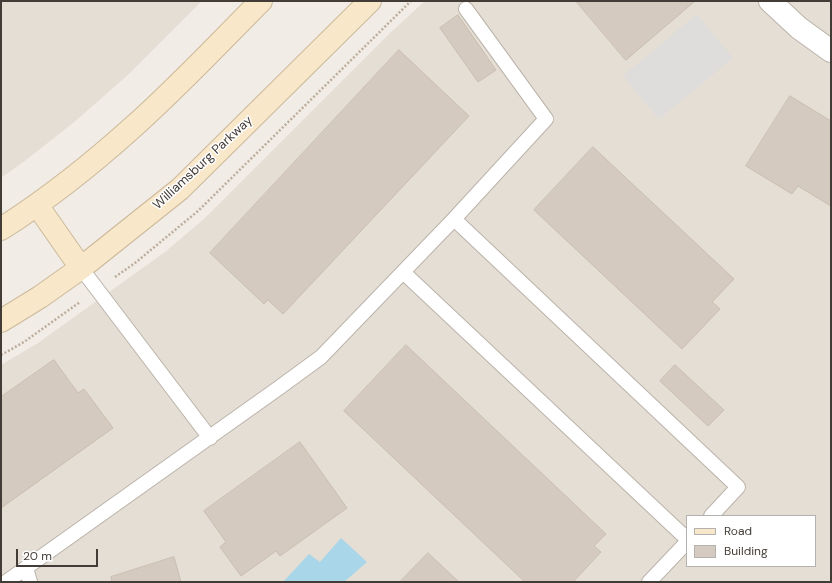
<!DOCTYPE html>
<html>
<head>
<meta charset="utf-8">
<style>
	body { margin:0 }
	#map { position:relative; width:832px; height:583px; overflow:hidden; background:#f1ece6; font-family:"DM Sans",sans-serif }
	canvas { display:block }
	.frame { position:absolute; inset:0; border:2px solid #433c36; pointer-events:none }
	.legend { position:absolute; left:686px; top:515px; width:130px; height:52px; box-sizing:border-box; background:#fff; border:1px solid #b4b1af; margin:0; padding:5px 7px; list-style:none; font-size:12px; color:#433c36 }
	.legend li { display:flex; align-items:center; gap:8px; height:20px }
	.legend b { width:20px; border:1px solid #b4b1af }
	.scale { position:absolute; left:16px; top:549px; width:82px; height:18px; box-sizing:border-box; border:2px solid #433c36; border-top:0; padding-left:5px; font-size:12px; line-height:14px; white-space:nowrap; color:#433c36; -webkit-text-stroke:3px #fff; paint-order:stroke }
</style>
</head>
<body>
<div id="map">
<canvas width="832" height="583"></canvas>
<div class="frame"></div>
<ul class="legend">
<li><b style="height:5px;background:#f8e7c9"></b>Road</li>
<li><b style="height:11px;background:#d4cac0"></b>Building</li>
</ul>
<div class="scale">20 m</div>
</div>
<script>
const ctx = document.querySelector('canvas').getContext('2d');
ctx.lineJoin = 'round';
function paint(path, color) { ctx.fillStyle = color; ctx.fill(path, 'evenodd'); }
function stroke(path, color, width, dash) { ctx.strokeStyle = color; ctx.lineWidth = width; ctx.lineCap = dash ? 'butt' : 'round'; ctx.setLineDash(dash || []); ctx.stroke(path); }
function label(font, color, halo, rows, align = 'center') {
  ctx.font = font + ' "DM Sans",sans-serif'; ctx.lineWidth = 3; ctx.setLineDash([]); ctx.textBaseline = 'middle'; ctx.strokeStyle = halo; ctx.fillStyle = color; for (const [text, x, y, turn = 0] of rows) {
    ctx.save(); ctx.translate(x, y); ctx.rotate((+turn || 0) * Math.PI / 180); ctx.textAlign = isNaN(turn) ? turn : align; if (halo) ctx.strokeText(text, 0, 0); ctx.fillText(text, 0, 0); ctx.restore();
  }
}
const residential = new Path2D(`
	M1,1H202L128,75L73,123L26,160L1,178Z
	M425,1H831V582H1V365L38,343L165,252L204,219L390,33ZM687,516H815V566H687Z`);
const parking = new Path2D(`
	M697,14L733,58L659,119L623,76Z`);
const water = new Path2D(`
	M341,538L367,562L344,582H283L309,554L320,562Z`);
const building = new Path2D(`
	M576,1H695L626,60Z
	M458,15L496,70L478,82L440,28Z
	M399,50L469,116L283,314L268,300L264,304L210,253Z
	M790,96L831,121V206L798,186L792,194L746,166Z
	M593,147L734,279L712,302L720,309L682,349L534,210Z
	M406,345L606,534L594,546L601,552L573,582H525L344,411Z
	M54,360L78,393L84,389L113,428L1,508V397Z
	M675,365L724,410L708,426L660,381Z
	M300,442L347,508L280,556L276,551L241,576L220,547L226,542L204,511Z
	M428,553L459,582H400Z
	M174,557L181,582H112L111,577Z`);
const path = new Path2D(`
	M115,277L135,263L198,211L411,1
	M1,355L24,342L80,302`);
const lane = new Path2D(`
	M454,219L546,119L466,9
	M81,268L210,438
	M403,272L687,539
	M26,568L30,582
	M6,582L280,387L321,357L454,219L738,487L711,516
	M649,582L687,542`);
const street = new Path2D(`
	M770,1L799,28L831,51`);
const secondary = new Path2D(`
	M37,205L81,268
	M1,229C48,199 92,164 133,127C178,87 219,43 261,1
	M1,321L40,297L81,268L180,189L370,1`);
const streetNames = [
	["Williamsburg Parkway",203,163,-43]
];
paint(residential, '#e4ded5');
paint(parking, '#dfdddb');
paint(water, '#a9d6e8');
paint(building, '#d4cac0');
stroke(building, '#cbbeb1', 1);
stroke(lane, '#bbb3aa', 16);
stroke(street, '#bbb3aa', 24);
stroke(secondary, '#ccb99a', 24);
stroke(path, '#bcad9d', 2.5, [2, 2]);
stroke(lane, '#fff', 14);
stroke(street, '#fff', 22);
stroke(secondary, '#f8e7c9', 22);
label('13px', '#433c36', '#fff', streetNames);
</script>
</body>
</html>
